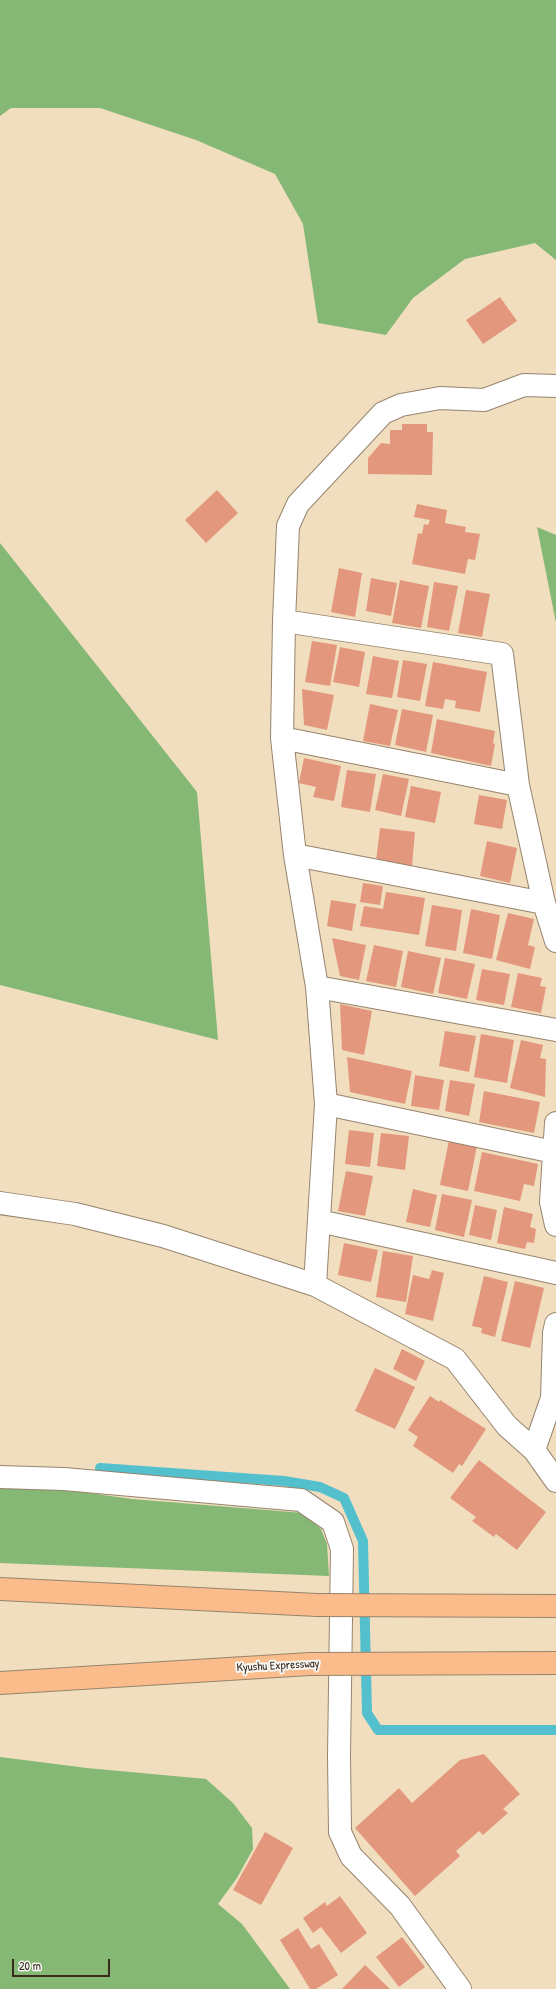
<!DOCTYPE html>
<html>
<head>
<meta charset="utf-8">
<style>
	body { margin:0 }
	#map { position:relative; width:556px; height:1989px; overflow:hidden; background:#f1debf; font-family:"Patrick Hand",sans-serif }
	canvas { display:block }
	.scale { position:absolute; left:12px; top:1959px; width:98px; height:18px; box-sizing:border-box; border:2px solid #3b2a1e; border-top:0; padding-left:5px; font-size:12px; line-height:14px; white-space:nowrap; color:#3b2a1e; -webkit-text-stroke:3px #f6f6f2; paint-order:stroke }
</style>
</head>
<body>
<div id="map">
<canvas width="556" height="1989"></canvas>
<div class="scale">20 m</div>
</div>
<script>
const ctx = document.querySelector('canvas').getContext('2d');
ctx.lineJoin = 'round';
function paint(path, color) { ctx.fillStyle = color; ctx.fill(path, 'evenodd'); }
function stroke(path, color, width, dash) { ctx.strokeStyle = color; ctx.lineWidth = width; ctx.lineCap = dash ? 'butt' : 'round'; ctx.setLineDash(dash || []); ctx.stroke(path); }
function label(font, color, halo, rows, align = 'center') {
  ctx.font = font + ' "Patrick Hand",sans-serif'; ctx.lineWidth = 4; ctx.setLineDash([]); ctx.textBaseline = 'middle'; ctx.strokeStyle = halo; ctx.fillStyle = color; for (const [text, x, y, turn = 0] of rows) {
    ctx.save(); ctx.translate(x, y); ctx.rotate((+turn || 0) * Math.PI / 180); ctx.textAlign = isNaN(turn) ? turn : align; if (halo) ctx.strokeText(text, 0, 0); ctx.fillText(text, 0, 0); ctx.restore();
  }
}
const forest = new Path2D(`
	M0,0H556V260L535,243L465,259L413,298L386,335L318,323L303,224L275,174L196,140L100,108H11L0,116Z
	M537,527L556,535V623Z
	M0,543L197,792L218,1040L0,985Z
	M0,1487L60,1489L132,1499L303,1513L321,1529L327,1544L329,1576L0,1563Z
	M0,1757L87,1768L206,1779L233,1803L252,1828L253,1849L237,1878L218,1904L242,1924L290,1989H0Z`);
const stream = new Path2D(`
	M100,1468L284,1481L320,1487L344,1498L363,1541L367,1713L378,1730H556`);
const building = new Path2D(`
	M500,297L517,321L483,344L466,320Z
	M402,424H427V432H433L432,475L368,474V458L381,443L390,444V430H402Z
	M217,490L238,513L206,543L185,520Z
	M417,504L447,510L445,523L466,527L465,532L480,534L475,560L468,559L465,574L412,564L418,533L422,534L424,524L428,525L430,520L414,517Z
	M339,568L362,573L355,617L331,612Z
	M371,578L397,583L391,616L366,611Z
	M400,580L429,586L421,628L392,623Z
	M434,582L458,586L449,631L427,627Z
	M466,590L490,594L482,637L458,633Z
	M312,641L337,645L330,686L305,682Z
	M340,647L365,652L359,687L333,682Z
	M373,656L399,661L392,698L366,694Z
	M403,660L427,664L420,701L397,697Z
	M433,662L487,672L480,712L455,708L456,701L445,699L443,709L425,706Z
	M302,689L334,695L327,730L304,725Z
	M370,704L398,710L390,746L363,741Z
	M402,709L433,715L426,752L395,745Z
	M437,719L495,731L493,743L495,744L491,766L431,753Z
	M304,758L341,766L334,801L313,797L316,787L299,783Z
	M347,770L376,774L370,812L341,807Z
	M383,774L409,779L401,816L375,810Z
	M411,786L441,792L435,823L405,817Z
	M479,795L507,800L502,829L474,824Z
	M380,828L415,832L412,866L376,861Z
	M487,841L517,848L510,883L480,876Z
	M363,883L383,886L380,905L360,902Z
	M386,892L425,898L419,935L360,926L364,906L383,909Z
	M331,900L356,904L352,931L327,926Z
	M432,905L462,910L456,951L425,946Z
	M471,909L500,915L492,959L463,953Z
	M508,913L534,919L528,945L535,947L530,969L496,960Z
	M332,938L366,945L359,980L340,976Z
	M374,945L403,951L396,987L366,981Z
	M408,951L441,958L433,994L401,987Z
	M445,958L475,964L467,999L438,993Z
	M482,969L510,974L504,1005L476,1000Z
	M518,973L542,978L540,986L546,987L541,1013L511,1007Z
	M340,1004L372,1011L364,1055L342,1050Z
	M445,1031L476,1036L469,1072L439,1066Z
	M481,1034L514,1040L507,1083L474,1077Z
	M521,1040L543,1045L540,1058L546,1059L545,1097L510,1088Z
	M347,1057L412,1071L405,1104L350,1092Z
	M415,1075L444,1080L439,1110L411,1106Z
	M450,1080L475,1084L469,1116L445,1111Z
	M484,1091L540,1102L534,1133L479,1122Z
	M349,1130L374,1133L370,1167L345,1164Z
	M381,1133L409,1136L405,1170L377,1166Z
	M449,1140L477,1146L468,1191L440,1185Z
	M482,1152L538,1164L534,1186L524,1184L520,1201L474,1191Z
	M346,1171L373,1176L365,1216L338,1211Z
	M413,1189L437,1195L430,1227L406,1222Z
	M442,1194L472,1200L464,1237L435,1230Z
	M475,1205L497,1210L491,1240L469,1235Z
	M504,1207L533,1214L530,1227L536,1229L534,1243L527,1242L525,1249L497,1243Z
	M344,1243L378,1250L371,1282L338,1275Z
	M383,1251L413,1256L406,1302L376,1297Z
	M432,1270L444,1273L433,1321L405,1314L413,1275L429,1279Z
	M484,1276L508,1282L495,1337L481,1333L482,1328L472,1326Z
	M515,1281L544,1288L530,1348L501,1341Z
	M402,1349L425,1361L416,1381L393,1369Z
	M375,1368L415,1387L395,1429L355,1411Z
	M430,1396L439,1402L440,1400L486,1429L462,1466L459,1464L453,1473L413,1446L418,1437L408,1430Z
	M479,1460L546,1512L517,1550L496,1534L494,1537L472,1521L476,1517L450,1498Z
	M484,1754L520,1794L503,1809L508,1813L483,1835L479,1831L456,1851L460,1856L415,1896L355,1828L399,1788L412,1803L460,1760Z
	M265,1832L293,1848L261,1905L233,1890Z
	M340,1896L367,1933L341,1953L321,1927L313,1933L303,1918L325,1902L327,1906Z
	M298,1928L311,1949L319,1944L338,1975L316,1989H310L280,1940Z
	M402,1937L425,1967L399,1987L376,1957Z
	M365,1965L390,1989H342Z`);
const street = new Path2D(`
	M284,621L288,526L298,504L383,413L401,405L440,398L484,400L524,385L556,386
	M282,738L518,785
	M295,855L544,903
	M317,987L556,1030
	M326,1104L554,1152
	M556,1123L551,1202L556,1225
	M0,1203L75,1214L163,1236L315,1285L455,1359L507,1426L534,1450L556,1481
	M319,1221L556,1273
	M315,1285L326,1104L317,987L295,855L282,738L284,621L502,654L518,785L544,903L556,941
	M534,1450L552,1398L554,1333L556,1324
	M0,1477L64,1479L301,1500L333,1522L342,1549L339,1756L340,1832L351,1856L400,1906L460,1989`);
const highway = new Path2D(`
	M0,1589L317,1605
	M0,1683L310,1664`);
const highwayBridge = new Path2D(`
	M317,1605L556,1606
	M310,1664L556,1663`);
const streetNames = [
	["Kyushu Expressway",278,1666,-3]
];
paint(forest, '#84b874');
stroke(stream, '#54c0ce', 10);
paint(building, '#e3977d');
stroke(street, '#96846e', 24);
stroke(highway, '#96846e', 24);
stroke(street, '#fff', 22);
stroke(highway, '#f9bc8a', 22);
stroke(highwayBridge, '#96846e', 24, []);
stroke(highwayBridge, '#f9bc8a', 22);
label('12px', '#3b2a1e', '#f6f6f2', streetNames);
</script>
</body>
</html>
